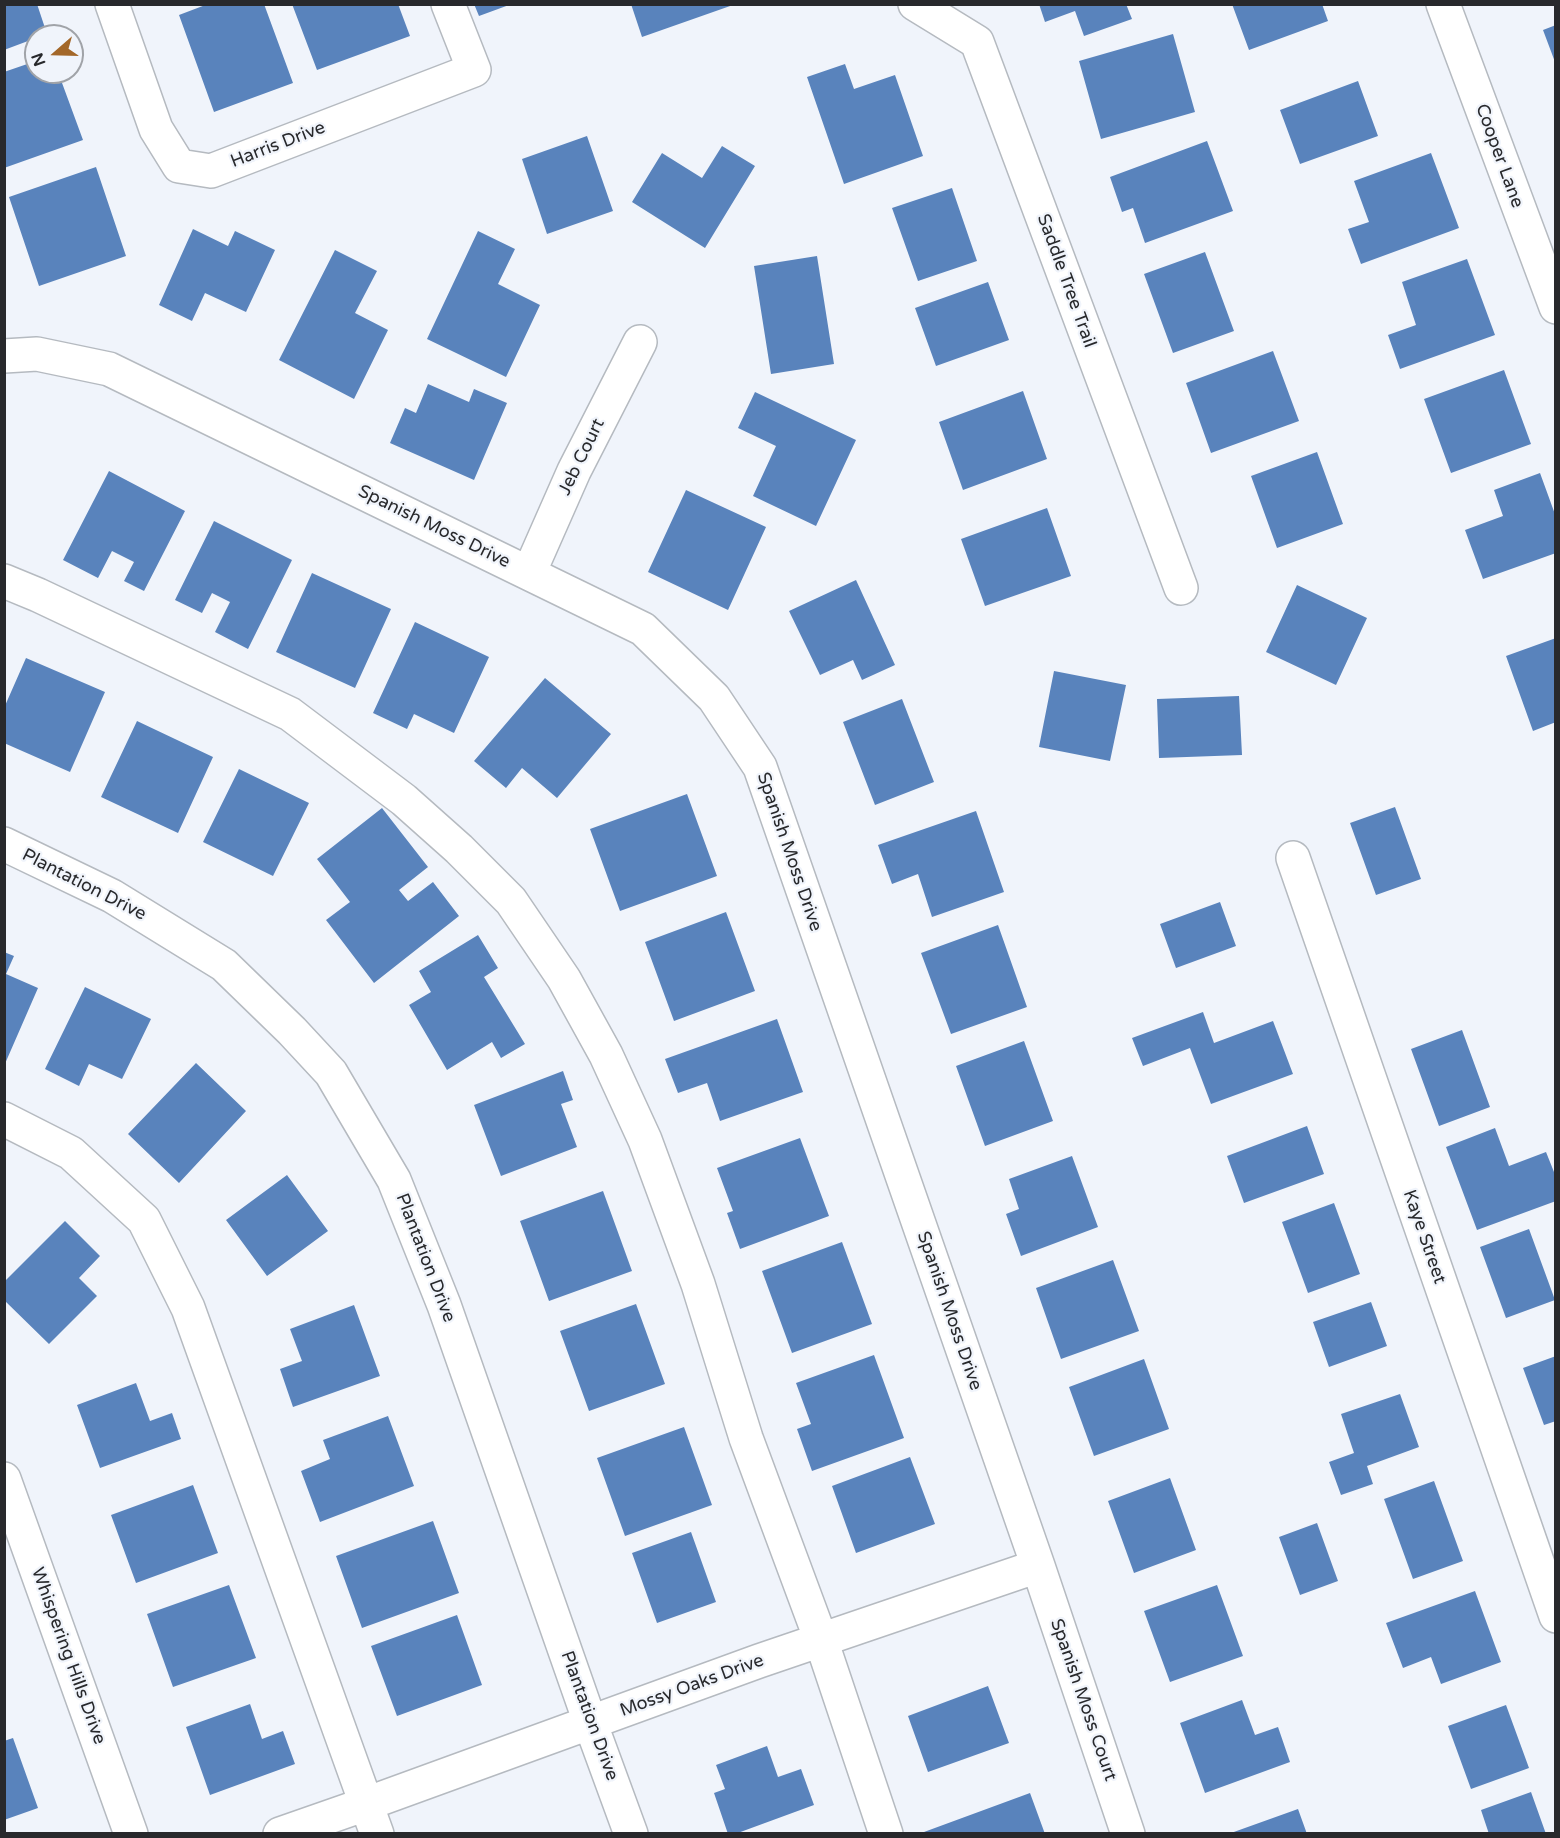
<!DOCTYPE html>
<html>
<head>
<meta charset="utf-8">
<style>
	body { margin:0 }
	#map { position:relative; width:1560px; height:1838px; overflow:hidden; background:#f0f4fb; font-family:"Varela Round",sans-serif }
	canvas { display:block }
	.frame { position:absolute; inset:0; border:6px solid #28292c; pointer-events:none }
	.north { position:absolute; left:24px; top:24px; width:60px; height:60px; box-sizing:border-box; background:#f0f4fb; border:2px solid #a0a3a8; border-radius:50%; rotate:250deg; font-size:16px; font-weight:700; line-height:24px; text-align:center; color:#28292c }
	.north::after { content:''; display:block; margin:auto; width:21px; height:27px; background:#a36729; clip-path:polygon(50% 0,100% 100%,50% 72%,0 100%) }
</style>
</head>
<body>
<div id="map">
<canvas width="1560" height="1838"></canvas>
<div class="frame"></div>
<div class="north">N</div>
</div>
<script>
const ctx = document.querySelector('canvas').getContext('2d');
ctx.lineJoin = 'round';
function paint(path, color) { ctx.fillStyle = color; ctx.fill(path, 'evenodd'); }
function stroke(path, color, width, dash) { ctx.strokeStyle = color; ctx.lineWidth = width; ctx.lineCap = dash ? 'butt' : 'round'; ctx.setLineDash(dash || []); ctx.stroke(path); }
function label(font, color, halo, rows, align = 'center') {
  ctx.font = font + ' "Varela Round",sans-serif'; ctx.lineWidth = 4.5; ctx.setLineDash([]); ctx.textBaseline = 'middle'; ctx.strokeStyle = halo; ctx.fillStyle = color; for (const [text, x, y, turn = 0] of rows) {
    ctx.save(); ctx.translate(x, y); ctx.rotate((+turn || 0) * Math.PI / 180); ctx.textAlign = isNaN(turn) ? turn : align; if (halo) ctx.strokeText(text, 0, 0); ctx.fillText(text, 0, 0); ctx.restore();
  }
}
const building = new Path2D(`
	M4,4H37L47,34L36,36V38L4,50Z
	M208,4H264L293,83L214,112L179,15Z
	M292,4H398L410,36L317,70Z
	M474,4H509V5L479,16Z
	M631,4H733V5L642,37Z
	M1039,4H1126L1132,19L1084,36L1075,11L1045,22Z
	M1232,4H1322L1328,21L1249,50Z
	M1556,25V62H1555L1543,30Z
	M1173,34L1195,112L1101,139L1079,61Z
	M36,61V72H58L83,140L4,168V72Z
	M845,64L854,89L895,75L923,156L844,184L807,77Z
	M1358,81L1378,136L1300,164L1280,110Z
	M587,136L613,211L547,234L522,159Z
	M1207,141L1233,211L1145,243L1133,208L1122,212L1110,177Z
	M722,146L755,166L705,248L632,202L662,153L702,178Z
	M1431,153L1459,228L1361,264L1348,229L1369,222L1354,181Z
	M96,167L126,256L39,286L9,197Z
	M952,188L977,261L918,281L892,208Z
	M193,229L228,246L235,231L275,250L246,312L205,293L192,321L159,305Z
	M478,231L515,249L498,284L540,305L506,377L427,339Z
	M335,250L377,271L355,313L388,330L354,399L279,360Z
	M1205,252L1234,331L1173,353L1144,274Z
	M817,256L834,364L771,374L754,266Z
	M1467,259L1495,335L1400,369L1388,335L1416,325L1402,282Z
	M988,282L1009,340L936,366L915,308Z
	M1273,351L1299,421L1211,453L1186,383Z
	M1504,370L1531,444L1451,473L1424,399Z
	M428,384L469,402L474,389L507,403L474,480L390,443L405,408L416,413Z
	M1023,391L1047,459L963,490L939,422Z
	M755,392L856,440L816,526L753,496L776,446L738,428Z
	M1317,452L1343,524L1277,548L1251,476Z
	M109,471L185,511L144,591L124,581L134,562L112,551L98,578L63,560Z
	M1540,473L1556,517V553L1483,579L1465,530L1503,516L1494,490Z
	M686,490L766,527L728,610L648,572Z
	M1047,508L1071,576L985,606L961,539Z
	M214,521L292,560L248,649L215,632L230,602L212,593L202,613L175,600Z
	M312,573L391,609L355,688L276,652Z
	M856,580L895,665L862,680L853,660L820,675L789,611Z
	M1297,585L1367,618L1336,685L1266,652Z
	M415,622L489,657L454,733L414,714L407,729L373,713Z
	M1556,638V722L1533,731L1506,656Z
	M26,658L105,692L70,772L4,743V708Z
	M1054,671L1126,685L1110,761L1039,747Z
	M545,678L611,734L557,798L522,768L506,788L474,761Z
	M1239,696L1242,755L1159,758L1157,699Z
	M902,699L934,782L875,805L843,722Z
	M137,721L213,757L178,833L101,797Z
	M239,769L309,803L273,876L203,842Z
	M687,794L717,876L620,911L590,829Z
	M1395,807L1421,879L1376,895L1350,823Z
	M382,808L428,867L399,890L408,901L433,882L459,916L374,983L326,920L350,902L317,859Z
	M976,811L1004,892L932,917L918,874L892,884L878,845Z
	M1220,902L1236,946L1176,968L1160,924Z
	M726,912L755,991L674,1021L645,942Z
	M998,925L1027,1007L951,1034L921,953Z
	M478,935L498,968L484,977L525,1044L501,1058L492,1042L447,1070L409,1005L431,992L419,971Z
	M4,952L14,956L6,974L38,988L4,1066Z
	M85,987L151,1019L122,1079L89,1064L79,1086L45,1069Z
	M1203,1012L1214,1043L1273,1021L1293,1074L1211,1104L1190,1048L1143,1066L1132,1038Z
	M777,1019L803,1092L720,1121L707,1083L678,1093L665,1059Z
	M1462,1030L1490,1107L1439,1126L1411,1049Z
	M1024,1041L1053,1121L985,1146L956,1066Z
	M196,1063L246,1111L179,1183L128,1134Z
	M563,1071L573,1100L561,1104L577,1147L501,1176L474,1105Z
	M1307,1126L1324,1174L1244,1203L1227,1156Z
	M1495,1128L1509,1166L1546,1152L1556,1177V1201L1477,1230L1446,1147Z
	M800,1138L829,1216L740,1249L727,1213L733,1211L717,1168Z
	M1072,1156L1098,1227L1021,1256L1006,1214L1019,1209L1009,1179Z
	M287,1175L328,1231L267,1276L226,1220Z
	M603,1191L632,1271L549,1301L520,1221Z
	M1334,1203L1360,1274L1308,1293L1282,1222Z
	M65,1221L100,1256L79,1278L97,1296L49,1344L4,1300V1282Z
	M1529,1229L1555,1300L1506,1318L1480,1247Z
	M842,1242L872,1324L792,1353L762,1271Z
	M1113,1260L1139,1331L1061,1359L1036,1288Z
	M1371,1302L1387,1346L1329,1367L1313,1322Z
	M636,1304L665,1384L589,1411L560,1331Z
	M354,1305L380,1376L293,1407L280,1369L302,1361L290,1329Z
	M874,1355L904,1438L812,1471L797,1429L811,1424L796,1383Z
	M1556,1356V1421L1544,1425L1523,1368Z
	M1144,1359L1169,1429L1094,1456L1069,1387Z
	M136,1383L150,1421L172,1413L181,1439L100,1468L77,1405Z
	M1400,1394L1419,1447L1367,1466L1373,1484L1341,1495L1329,1462L1354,1453L1341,1414Z
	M388,1416L414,1486L320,1522L301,1471L330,1459L323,1440Z
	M684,1427L712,1505L625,1536L597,1458Z
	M910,1457L935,1524L856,1553L832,1486Z
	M1170,1478L1196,1550L1134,1573L1108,1501Z
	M1434,1481L1463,1561L1413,1579L1384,1499Z
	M193,1485L218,1553L136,1583L111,1515Z
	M433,1521L459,1593L362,1628L336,1556Z
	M1317,1523L1338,1581L1300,1595L1279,1537Z
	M691,1532L716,1602L657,1623L632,1553Z
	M229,1585L256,1658L173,1687L147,1614Z
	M1217,1585L1243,1656L1170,1682L1144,1611Z
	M1475,1591L1501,1662L1441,1684L1431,1657L1403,1668L1386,1623Z
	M457,1615L482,1685L397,1716L371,1646Z
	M988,1686L1009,1743L928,1772L908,1716Z
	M1242,1700L1255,1735L1278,1727L1290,1762L1205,1793L1180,1723Z
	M250,1704L262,1739L283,1731L295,1764L210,1795L186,1727Z
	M1506,1705L1529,1768L1471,1789L1448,1726Z
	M13,1738L38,1808L4,1820V1741Z
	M767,1746L778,1777L801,1769L814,1805L735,1834H728L714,1793L725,1789L716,1765Z
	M1531,1792L1546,1834H1489L1481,1810Z
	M1030,1793L1045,1834H925L924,1832Z
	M1298,1809L1307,1834H1231V1833Z`);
const minor = new Path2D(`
	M112,4L156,129L179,166L211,171L474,70L448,4
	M915,4L977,42L1181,588
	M1443,4L1556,307
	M4,356L37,354L109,369L643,629L714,698L760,767L1038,1566L1128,1834
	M529,573L574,471L640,342
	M4,581L38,595L290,714L404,800L459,849L511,901L564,979L606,1055L645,1140L698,1284L746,1438L821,1640L886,1834
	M4,844L112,896L224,965L292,1031L331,1073L394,1180L444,1305L590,1722L631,1834
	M1293,858L1556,1616
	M4,1119L71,1153L144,1220L188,1308L377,1834
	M4,1479L131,1834
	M280,1834L366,1804L759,1661L1038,1566`);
const streetNames = [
	["Harris Drive",278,145,-21],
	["Cooper Lane",1499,156,70],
	["Saddle Tree Trail",1066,281,70],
	["Jeb Court",582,457,-64],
	["Spanish Moss Drive",434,527,26],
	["Spanish Moss Drive",789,852,71],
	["Plantation Drive",84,885,27],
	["Kaye Street",1424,1237,71],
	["Plantation Drive",425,1258,69],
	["Spanish Moss Drive",949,1311,71],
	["Whispering Hills Drive",68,1656,70],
	["Mossy Oaks Drive",692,1686,-20],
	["Spanish Moss Court",1083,1700,71],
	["Plantation Drive",589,1716,70]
];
paint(building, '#5983bc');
stroke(minor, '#b5bac0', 36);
stroke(minor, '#fff', 33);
label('18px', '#28292c', '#f0f4fb', streetNames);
</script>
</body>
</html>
